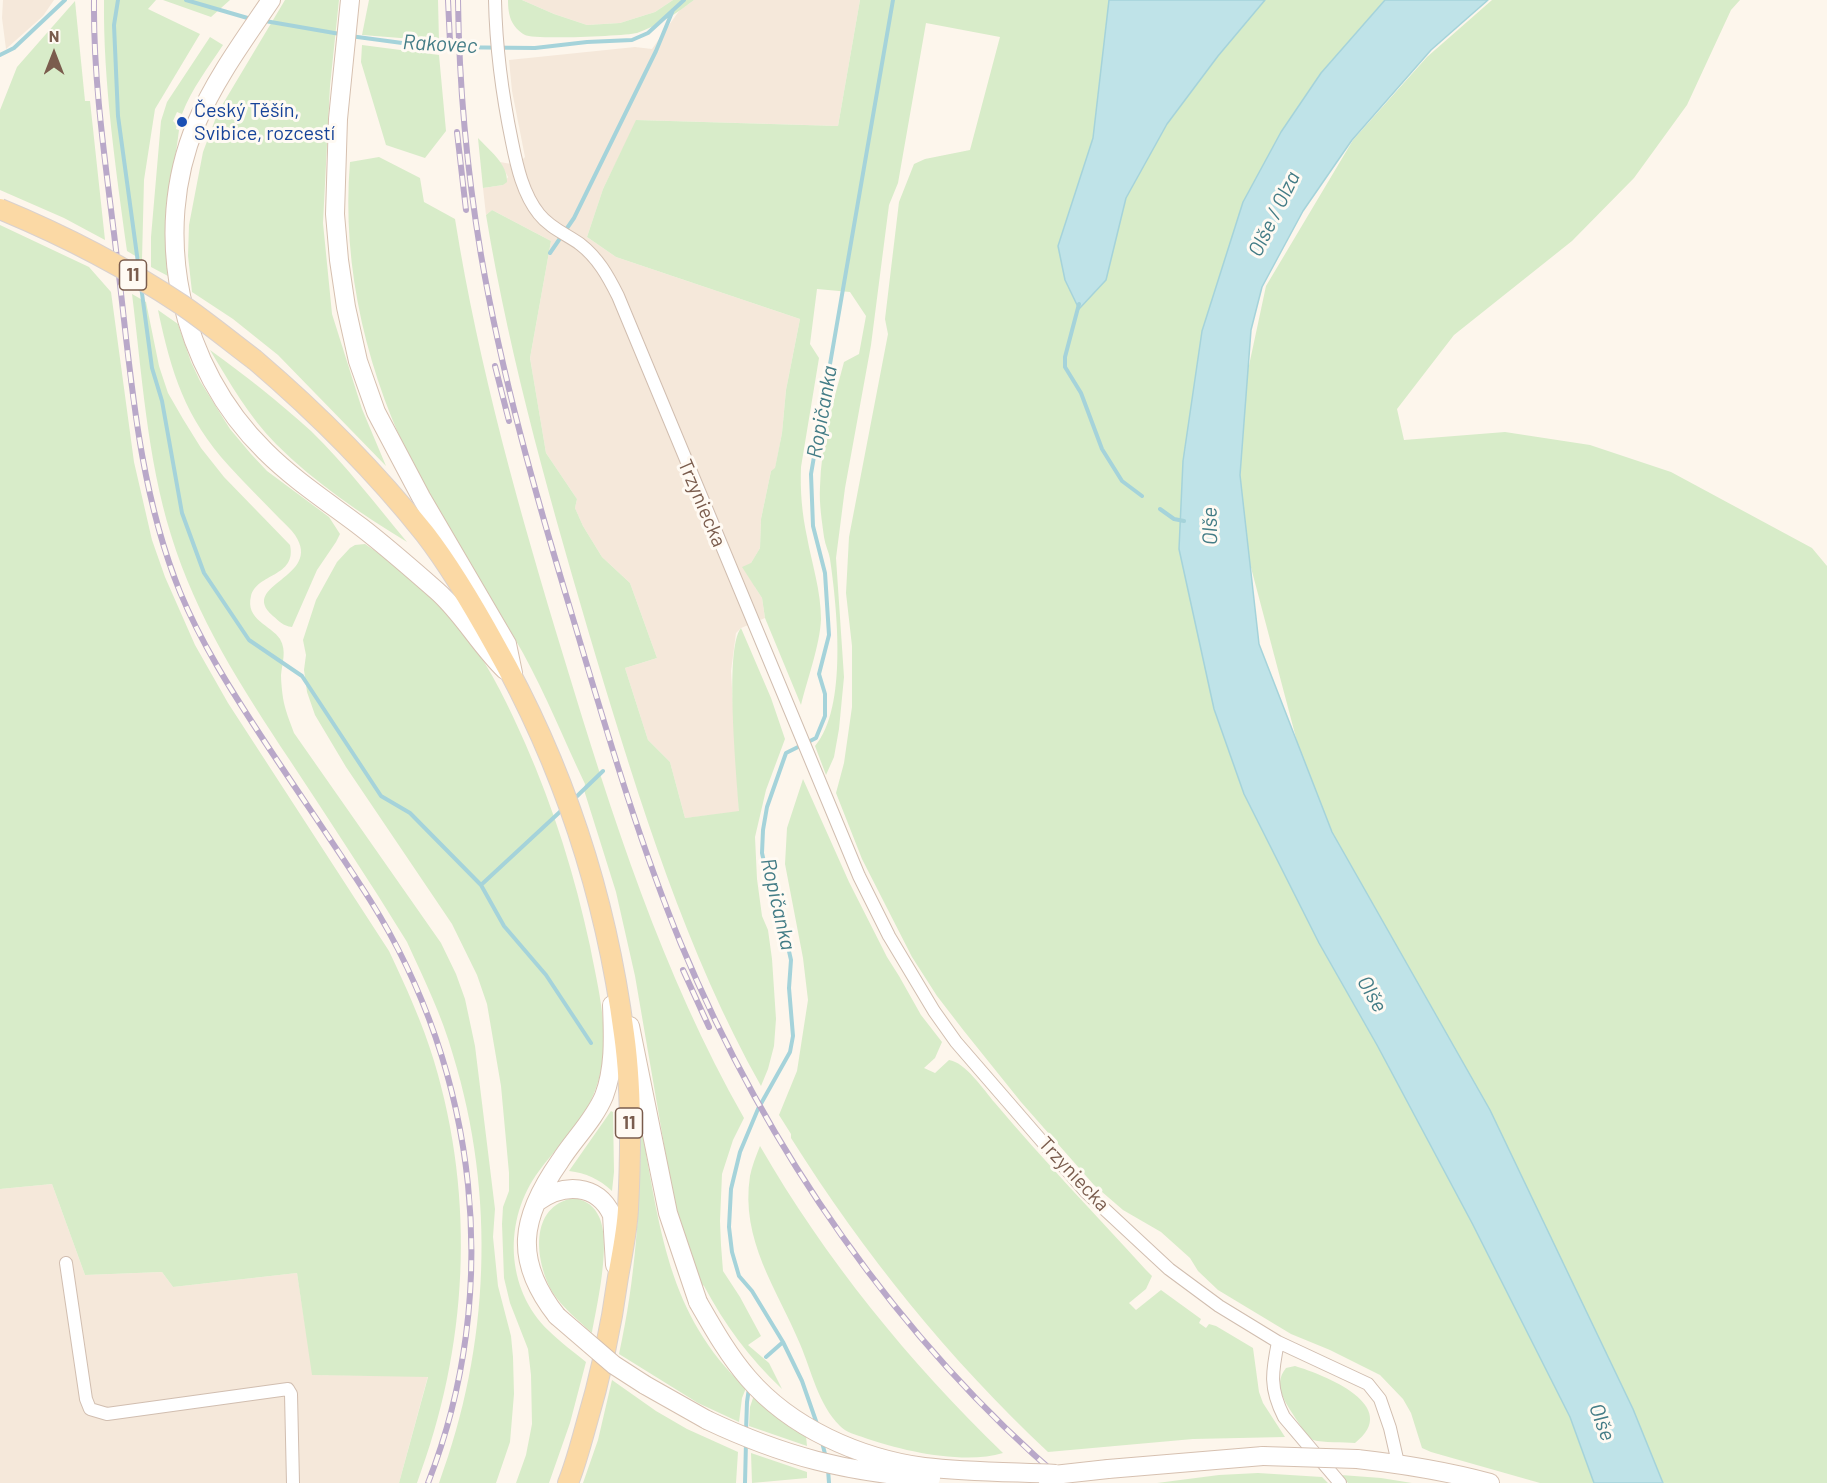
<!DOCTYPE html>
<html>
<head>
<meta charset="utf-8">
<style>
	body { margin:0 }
	#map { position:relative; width:1827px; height:1483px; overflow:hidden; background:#fdf6ec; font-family:Barlow,sans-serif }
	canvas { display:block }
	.north { position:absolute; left:24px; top:24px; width:60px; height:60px; -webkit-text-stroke:4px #fffaf3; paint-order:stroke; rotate:0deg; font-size:16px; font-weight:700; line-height:24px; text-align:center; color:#7a5c4d }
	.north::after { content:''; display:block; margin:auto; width:21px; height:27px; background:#7a5c4d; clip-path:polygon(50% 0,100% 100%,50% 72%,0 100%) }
</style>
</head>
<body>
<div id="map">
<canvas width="1827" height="1483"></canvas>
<div class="north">N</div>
</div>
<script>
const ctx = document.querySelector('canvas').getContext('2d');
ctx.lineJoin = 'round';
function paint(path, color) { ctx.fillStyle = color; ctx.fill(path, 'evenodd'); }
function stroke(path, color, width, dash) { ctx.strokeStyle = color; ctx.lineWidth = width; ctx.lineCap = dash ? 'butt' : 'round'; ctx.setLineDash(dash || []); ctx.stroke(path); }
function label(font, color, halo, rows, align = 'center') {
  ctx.font = font + ' Barlow,sans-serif'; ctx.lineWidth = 6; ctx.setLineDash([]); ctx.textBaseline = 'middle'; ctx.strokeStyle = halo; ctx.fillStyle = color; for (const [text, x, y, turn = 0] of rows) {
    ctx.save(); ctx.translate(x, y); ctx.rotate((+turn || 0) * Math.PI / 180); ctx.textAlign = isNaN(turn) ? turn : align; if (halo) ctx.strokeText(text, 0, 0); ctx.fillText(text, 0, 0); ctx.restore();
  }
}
const residential = new Path2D(`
	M3,0H54L43,16L6,49L2,18Z
	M522,0H673L655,12L620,23L587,25L554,14Z
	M694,0H860L838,126L637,120L603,189L587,237L616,257L800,319L786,390L782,433L775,469L771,471L761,519L760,548L751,563L755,587L762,598L765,618L741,628L736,633L731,671L739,812L685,818L670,762L648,740L625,668L657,658L630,583L602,557L583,526L575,508L577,499L546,453L530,358L551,241L492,210L486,215L483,188L503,185L508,177L500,162L517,165L525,157L512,91L509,60L635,47L652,49L679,11Z
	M52,1184L85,1275L162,1272L173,1287L297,1273L313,1375L428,1376L399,1483H0V1189Z`);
const green = new Path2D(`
	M104,0H156L148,9L200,34L155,109L144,180L142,260L127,251C116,170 103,82 104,0Z
	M163,0H230L211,17Z
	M285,0H339L330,86L323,223L332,314L362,409L386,466L278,355L233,319L192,292L188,256L189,225L203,152L218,112Z
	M369,0H438L439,41L362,35Z
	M508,0H522L554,14L587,25L620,23L655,12L673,0H694C679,12 655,27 637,33C625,36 533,40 525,35C511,27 508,15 508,0Z
	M860,0H1109L1093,138L1058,246L1065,280L1079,309L1106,279L1126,198L1167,124L1218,56L1265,0H1385L1321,73L1281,132L1243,202L1202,331L1183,461L1179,549L1214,709L1244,794L1319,943L1377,1045L1472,1223L1570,1417L1594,1483H1540L1431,1452L1422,1448L1411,1413L1403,1399L1380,1375L1330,1350L1291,1334L1218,1290L1198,1271L1190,1258L1161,1232L1123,1210L1094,1185L1021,1102L964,1031L937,996L912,957L862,859L836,793L844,763L852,707V646L846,593L849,537L888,334L885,319L899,202L914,164L925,159L970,150L1000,37L926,23L898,183L889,205L871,345L845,488L836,558L844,677L839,729L834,757L826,775L815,746C848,708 837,607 830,559C829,552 825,545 824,537C822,521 819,504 820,487C821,444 833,403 844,362L859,354L866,316L850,292L817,289L810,344L819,358L801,467C800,491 802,514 807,537C812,564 821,591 821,619C820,645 807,680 801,705L765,618L762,598L742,567L751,563L760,548L761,519L771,471L775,468L782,433L786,390L800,319L616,257L587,237L603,189L636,120L838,126Z
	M1492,0H1740L1731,10L1687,105L1634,178L1572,241L1454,335L1397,409L1404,440L1505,432L1590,445L1671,472L1812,548L1827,566V1483H1663L1633,1409L1490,1111L1332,832L1300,753L1226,473L1266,286L1353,140L1427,57Z
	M75,1L85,101H90L105,240L64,218L0,190V110L17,67Z
	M210,37L223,45C208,68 192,88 182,114L177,112L173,121L177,125L176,129L179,130C173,179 161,226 168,276L151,267V237L161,121L167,102Z
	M362,45L439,55L446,131L425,158L386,145L361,62Z
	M478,138C489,150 508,164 507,182L503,185L483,188Z
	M379,157L420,178L424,202L455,219C479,369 520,513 564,658C612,816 662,974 744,1118L733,1140L722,1174L720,1221L721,1245L723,1271L740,1297L761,1336L748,1345L769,1363L782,1389C749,1358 725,1325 704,1286L698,1282L673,1197L635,976L616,892L584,790L585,784C564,740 546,695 523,653C489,592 449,535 417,473C368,378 341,268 350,162Z
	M492,210L551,241L530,358L546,453L577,499L575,508L583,526L602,557L630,583L657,658L625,668L648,740L670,762L685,818L739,811C737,779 724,648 741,628L771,698L785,739L766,790L755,837L757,879L762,916L768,930L772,959L776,1019L774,1046L768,1069L761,1086C686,952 640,803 596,657C553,511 511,366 486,215Z
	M0,225L89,267L111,292L134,462L152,540L165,577L195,645L228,703L389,951C406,987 423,1024 434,1061C476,1200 468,1348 417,1483H399L428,1377L312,1375L297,1273L173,1287L162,1272L85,1275L52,1184L0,1189Z
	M132,294L146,302L159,366L168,393L183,419L201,448L224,477L290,545C297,577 257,573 251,596C245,620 271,625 280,639C287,651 282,663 281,675C281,682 282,691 283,698C285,710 290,722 294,733L441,943L456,974L465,999L475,1046L495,1209L493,1237L498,1286L511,1336L513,1357L514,1394L510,1442L496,1483H439C490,1346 496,1195 453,1055C442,1016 424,979 407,942C369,880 329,820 289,759C242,688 196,617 171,535C147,457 142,374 132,294Z
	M158,310L178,324L191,362L200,381L230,429L251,454L267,471L329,517L340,534L336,542L317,570L292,627C283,626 279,621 273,616C237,584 324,578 295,535C291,529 285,524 280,519C263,501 245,484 229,466C185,418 171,372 158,310Z
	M210,350C245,375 279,402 311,431C346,465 376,505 407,542C361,514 314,482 276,444C249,417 230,383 210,350Z
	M365,544C404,570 441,601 469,639C492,671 509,707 525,743C554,809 575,876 590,946C597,982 607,1021 603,1058C595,1114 570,1130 539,1171C503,1219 505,1289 549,1331C560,1342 574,1352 586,1362L570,1423L549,1483H516L526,1455L532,1424L531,1375L528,1349L510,1303L504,1278L502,1224L503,1207L509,1191V1173L501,1086L487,1004L477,975L452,924L346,767L315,715L307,692L304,670L306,655L303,640L316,600L337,562L350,548L355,545Z
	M803,779L849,882L887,957L899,976L921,1015L942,1042L935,1058L924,1068L935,1073L949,1060C965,1062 984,1090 995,1103C1043,1160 1095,1214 1146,1270L1152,1276L1146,1289L1129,1303L1136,1310L1161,1290L1201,1319L1199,1323L1206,1328L1209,1324L1216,1326L1253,1348L1259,1392L1263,1403L1285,1437L1193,1439L1048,1452C948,1358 864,1254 791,1138V1134L779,1115L797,1071L808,1000L803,958L785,864L787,828Z
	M611,1111L613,1112L614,1172L612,1191C599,1179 586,1173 569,1171Z
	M641,1126C660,1226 667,1315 746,1388L742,1398L739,1422L698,1403L619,1354C636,1278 640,1204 641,1126Z
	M760,1146C825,1259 909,1362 1003,1453C965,1465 902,1451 865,1438C857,1435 845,1432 840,1426C818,1404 812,1372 800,1344C777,1289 740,1240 750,1176C752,1166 756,1156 760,1146Z
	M574,1198C584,1200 592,1204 597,1213C613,1237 597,1305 592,1333C579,1321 563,1308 553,1293C535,1262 528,1206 574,1198Z
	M1295,1366C1325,1375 1403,1406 1355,1443C1344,1442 1323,1443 1313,1440C1307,1437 1302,1428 1298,1422C1288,1406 1271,1386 1286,1368Z
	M612,1380L656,1411L687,1429L738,1452L736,1483H583L598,1440Z
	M754,1395L806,1436L807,1446L749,1426L750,1407Z
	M751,1453L807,1472V1478L752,1483Z
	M1258,1473L1322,1477L1328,1483H1157L1219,1475Z
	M1341,1475L1381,1478L1412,1483H1348Z`);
const water = new Path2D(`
	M1109,0H1265L1218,56L1167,124L1126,198L1106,280L1079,309L1065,280L1058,246L1093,138Z
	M1385,0H1488L1431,50L1352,140L1303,211L1262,287L1251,330L1240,475L1259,644L1332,832L1490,1110L1633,1409L1663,1483H1594L1570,1417L1472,1223L1377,1045L1319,943L1244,794L1214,709L1179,549L1183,461L1202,331L1243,202L1281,132L1321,73Z`);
const stream = new Path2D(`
	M118,0L114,25L118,116L139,270
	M186,0L251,19
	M265,21L340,34
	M350,36L432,47L535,48L587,42L632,40L648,33L684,0
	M0,55L14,48L65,0
	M550,253L574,218L656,51L673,10
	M141,286L152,368L162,401L182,513L204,573L249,640L302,676L381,796L410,813L481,885L504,926L546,975L591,1043
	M1079,304L1065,357V367L1081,393L1102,449L1122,481L1142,496
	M1160,509L1174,519L1184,521
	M573,800L603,771
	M481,885L563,809
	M766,1357L783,1342
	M817,1424L802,1381L783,1342L752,1291L739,1276L732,1252L729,1227L731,1189L740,1152L758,1109L790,1052L793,1036L789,988L791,960L783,925L768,880L762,853L763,830L767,807L786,753L816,738L825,716V694L819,674L829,635L825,573L813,526L811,474L893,0
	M746,1431L747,1402L749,1388
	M822,1442L826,1458
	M828,1469L829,1483
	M745,1483L746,1442`);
const street = new Path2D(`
	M495,0C496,48 502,94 512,142C517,167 523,194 539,214C550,228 566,234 580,244C598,258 608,276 618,296L859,876L889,936L934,1011L956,1042L1085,1191L1169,1269L1219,1306L1278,1342L1368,1384L1380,1399L1390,1428L1398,1463
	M66,1263L86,1399L90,1409L107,1414L288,1389L291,1394L293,1483
	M1278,1342C1272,1372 1269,1388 1284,1417L1340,1483`);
const secondary = new Path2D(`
	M271,0C244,40 215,79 196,124C150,234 180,368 265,451C294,480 328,502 361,527C387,547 412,569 437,591C463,614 480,646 505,670
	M350,0L338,119L335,214L339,260L346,307L358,361L376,412L421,497L507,644L513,673
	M630,1026L668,1213L698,1302
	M537,1202C563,1183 597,1183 612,1215L615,1265
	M557,1316C513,1260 520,1218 560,1161C574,1139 594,1120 604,1096C615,1067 613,1035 612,1005
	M645,1385L707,1420
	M1357,1459C1402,1464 1446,1471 1490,1483
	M1108,1469L1263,1456`);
const primary = new Path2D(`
	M255,360C317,413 374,470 425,534C452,569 474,607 495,645C563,765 606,897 624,1034C632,1091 631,1152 628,1209C627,1231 622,1254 618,1277C611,1329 600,1379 585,1429C580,1447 575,1466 568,1483`);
const rail = new Path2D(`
	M94,0C93,89 108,179 118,267C131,376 138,488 180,592C201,643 231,690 261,736C297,791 335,845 370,900C479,1073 503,1292 428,1483
	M448,0L450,42
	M458,0C459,85 467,171 481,255C502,377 536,496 572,615C605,725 637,837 681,944C766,1148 897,1339 1066,1483
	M457,132L466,210
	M495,366L509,421
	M683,970L709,1027`);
const secondaryBridge = new Path2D(`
	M698,1302C713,1328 728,1355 748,1378C791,1428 859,1458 924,1467C967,1472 1012,1472 1056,1474
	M557,1316L614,1365L645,1385
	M707,1420C783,1456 848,1473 931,1478
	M1263,1456L1357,1459
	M1045,1476L1108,1469`);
const primaryBridge = new Path2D(`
	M0,209C63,235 125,267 182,305C207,322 231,342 255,360`);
const markers = [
	[182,122,6,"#1a4fb4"]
];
const shields = [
	[133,275,27],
	[629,1123,27]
];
const shieldNames = [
	["11",133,275],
	["11",629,1123]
];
const transitNames = [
	["Český Těšín,",194,110],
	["Svibice, rozcestí",194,133]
];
const streetNames = [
	["Trzyniecka",702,503,67],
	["Trzyniecka",1074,1174,47]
];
const waterNames = [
	["Rakovec",440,44,3],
	["Olše / Olza",1274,214,-64],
	["Ropičanka",822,412,-80],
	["Olše",1210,526,-91],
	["Ropičanka",778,904,77],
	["Olše",1372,994,60],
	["Olše",1602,1422,69]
];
paint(residential, '#f5e8da');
paint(green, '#d8ecc9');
paint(water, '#bfe3e8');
stroke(water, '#a5d3da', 1.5);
stroke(stream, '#a5d3da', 4);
stroke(street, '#d1beb0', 14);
stroke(secondary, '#d6c0b0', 20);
stroke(primary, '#dad1cd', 22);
stroke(street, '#fff', 12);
stroke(secondary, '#fff', 18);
stroke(primary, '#fbd9a5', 20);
stroke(rail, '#b9a8c9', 6);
stroke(rail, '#fffaf3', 4, [11]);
stroke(secondaryBridge, '#d6c0b0', 20, []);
stroke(primaryBridge, '#dad1cd', 22, []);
stroke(secondaryBridge, '#fff', 18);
stroke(primaryBridge, '#fbd9a5', 20);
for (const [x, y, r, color] of markers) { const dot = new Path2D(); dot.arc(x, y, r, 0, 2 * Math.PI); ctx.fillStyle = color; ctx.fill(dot); stroke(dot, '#fffaf3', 2); }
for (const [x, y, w] of shields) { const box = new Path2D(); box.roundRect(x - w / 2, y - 15, w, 30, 4.5); ctx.fillStyle = '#fffaf3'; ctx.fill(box); stroke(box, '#7a5c4d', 1.5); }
label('bold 18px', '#7a5c4d', null, shieldNames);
label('20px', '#164399', '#fffaf3', transitNames, 'left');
label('20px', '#7a5c4d', '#fffaf3', streetNames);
label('italic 21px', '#437c86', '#fffaf3', waterNames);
</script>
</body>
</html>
